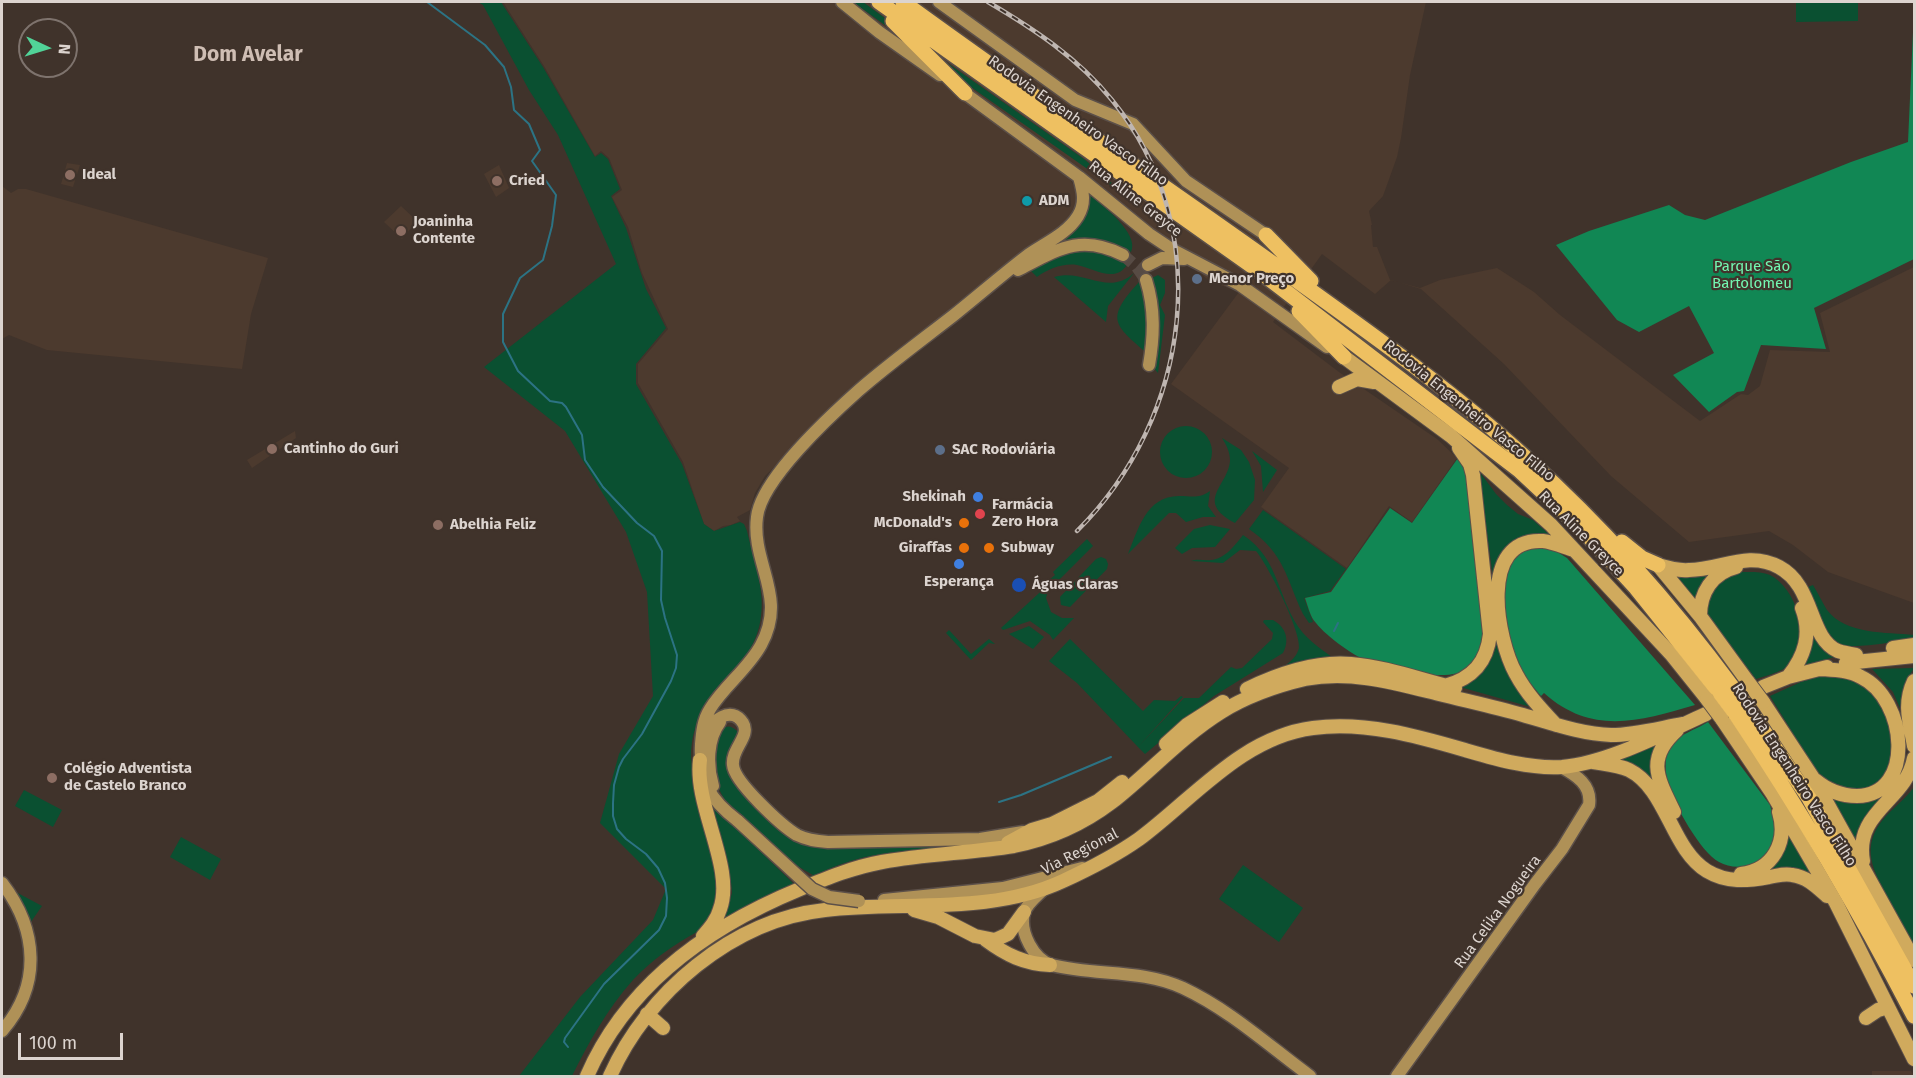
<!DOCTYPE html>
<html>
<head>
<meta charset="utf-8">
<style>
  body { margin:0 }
  #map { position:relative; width:1916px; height:1078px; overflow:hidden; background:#40332b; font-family:"Fira Sans",sans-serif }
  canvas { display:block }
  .frame { position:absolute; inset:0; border:3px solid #dcd4cf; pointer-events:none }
  .north { position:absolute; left:18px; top:18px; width:60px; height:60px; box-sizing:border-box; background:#40332b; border:2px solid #7e736d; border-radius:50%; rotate:94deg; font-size:16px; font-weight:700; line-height:24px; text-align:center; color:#dcd4cf }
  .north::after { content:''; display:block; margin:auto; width:21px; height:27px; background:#51d398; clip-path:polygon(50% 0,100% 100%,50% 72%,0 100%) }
  .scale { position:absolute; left:18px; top:1033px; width:105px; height:27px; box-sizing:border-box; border:3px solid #dcd4cf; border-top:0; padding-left:8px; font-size:18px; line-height:21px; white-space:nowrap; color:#dcd4cf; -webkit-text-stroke:4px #40332b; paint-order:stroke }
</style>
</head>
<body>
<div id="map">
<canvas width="1916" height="1078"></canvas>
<div class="frame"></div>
<div class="north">N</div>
<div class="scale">100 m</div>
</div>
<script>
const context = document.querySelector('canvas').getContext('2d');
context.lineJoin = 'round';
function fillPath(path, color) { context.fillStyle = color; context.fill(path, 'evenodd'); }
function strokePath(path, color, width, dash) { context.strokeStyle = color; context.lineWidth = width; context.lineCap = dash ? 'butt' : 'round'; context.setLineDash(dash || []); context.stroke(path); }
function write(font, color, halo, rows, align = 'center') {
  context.font = font + ' "Fira Sans",sans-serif'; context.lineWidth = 4.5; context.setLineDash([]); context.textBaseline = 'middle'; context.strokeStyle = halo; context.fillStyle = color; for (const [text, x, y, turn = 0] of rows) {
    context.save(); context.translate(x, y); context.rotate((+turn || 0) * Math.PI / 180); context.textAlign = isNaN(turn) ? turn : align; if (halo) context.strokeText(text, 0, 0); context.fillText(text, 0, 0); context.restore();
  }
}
fillPath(new Path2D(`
  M503 2H1426L1410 75 1401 138 1397 157 1383 196 1369 211 1372 225H1371L1373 247H1377L1390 280 1420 288 1440 280 1497 268 1534 292 1560 315 1700 421 1741 394 1748 395 1760 386 1770 350 1830 352 1820 313 1914 267V431L1913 458H1914V603L1828 572 1793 545 1769 531 1689 542 1611 476 1504 364 1421 289 1391 280 1375 294 1322 254 1273 322 1339 372 1437 439 1457 458 1412 522 1389 506 1347 568 1261 507 1289 468 1171 384 1239 292 1210 281 1069 178 1079 193 1077 205 1068 223 978 287 870 373 765 476 755 493 750 510 737 517 740 521 731 525 723 526 714 531 704 524 683 462 638 383V364L668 329 642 273 628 227 612 197 622 190 609 158 601 151 595 156 544 66Z
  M67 163 80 165 73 187 61 184Z
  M499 165 509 188 496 197 484 174Z
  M2 186 11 193 18 189H26L268 258 251 314 242 369 47 350 9 335 2 339Z
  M401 206 417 221 402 239 384 222Z
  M295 431 296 438 252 468 247 460Z
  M1872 1071H1911L1914 1076H1872Z`), '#4c3a2e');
fillPath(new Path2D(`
  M478 2H501L543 67 595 157 601 153 608 159 620 189 611 196 626 228 646 289 666 328 636 364V384L682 464 704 524 714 531 740 522 744 524 747 531C753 558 765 589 761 616 755 670 701 689 692 742 688 765 697 787 702 809 707 836 714 863 718 890L716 908 705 927 725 917 732 893 731 882 710 803 794 884 813 875C791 863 777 851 758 833 748 824 736 815 728 804 713 785 709 756 719 734 724 725 730 724 737 731 738 743 726 751 727 766 728 782 769 824 783 834 793 840 802 844 813 846L965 845C932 849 898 850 865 857 831 865 800 882 768 897 721 919 669 941 633 980 607 1009 589 1042 572 1076H519L580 997 653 920 666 889 600 823 619 754 653 696 647 592 626 532 565 431 484 367 616 264 558 135 529 90 483 5Z
  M853 2H863L919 43 1084 159 1133 201 951 73Z
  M1796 2H1858V21L1796 22Z
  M1088 194C1102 204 1140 234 1131 252 1125 249 1125 251 1119 248 1089 235 1072 237 1044 252Z
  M1085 248 1128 263C1116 285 1094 268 1077 265 1063 263 1048 269 1037 277L1028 268 1062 253Z
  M1134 273 1108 306 1106 322 1054 277C1085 268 1107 297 1134 273Z
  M1158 275 1165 280V293L1160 305 1165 315 1158 373 1152 366 1148 280Z
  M1140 281 1148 293V354C1113 324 1105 319 1140 281Z
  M1160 452a26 26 0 1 1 52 0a26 26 0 1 1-52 0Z
  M1222 438 1241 450 1249 462 1255 480 1254 500 1235 523C1194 501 1228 486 1230 461 1230 452 1227 446 1222 438Z
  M1252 451 1277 470 1263 492 1261 466Z
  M1479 471 1496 494 1507 505 1518 514 1533 520 1552 537 1493 578Z
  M1210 491 1208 506 1216 517H1203L1186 522 1176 513H1169L1128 554C1138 530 1146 496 1179 496 1192 496 1199 499 1210 491Z
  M1263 510 1346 569 1330 591 1304 598 1313 622 1309 623 1303 614C1286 578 1285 554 1249 529Z
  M1210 525 1230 529 1215 547 1192 548 1182 554 1175 548 1194 529Z
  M1243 535C1281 560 1277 601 1303 633 1311 642 1322 650 1332 657L1305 660 1285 666C1291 661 1297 656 1299 648 1301 631 1268 565 1256 551L1240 550 1223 563 1191 561C1198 558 1204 561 1211 560 1225 559 1235 545 1243 535Z
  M1087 539 1093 546 1048 591 1046 598 1051 612 1062 618H1074L1053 640 1050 635 1030 621 1003 630 1001 628 1050 583 1048 581 1055 575 1053 572Z
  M1101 557 1106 559 1108 564 1107 569 1070 607 1061 605 1060 597 1096 559Z
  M1711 571 1696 606 1674 574Z
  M1738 572C1748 572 1761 571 1770 575 1796 588 1811 637 1794 661 1786 671 1768 675 1756 679L1708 616C1705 591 1717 581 1738 572Z
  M1813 585C1818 593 1822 602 1827 610 1846 635 1886 632 1914 635V639C1899 641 1850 650 1840 644 1822 634 1815 604 1808 587Z
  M1264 620H1273C1286 627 1290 640 1283 653L1214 696 1145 754 1138 747 1184 698H1199L1231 667 1236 669 1242 668 1272 639 1273 633 1263 622Z
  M1810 625 1842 655 1800 666Z
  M1029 626 1044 637 1033 649 1009 634Z
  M949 630 971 654 989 639 995 644 989 643 971 660 946 633Z
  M1070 639 1143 711 1154 700 1175 701 1181 696 1183 697 1138 747 1077 683 1049 661Z
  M1498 639 1538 709 1460 687C1484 675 1492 664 1498 639Z
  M1914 668 1905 683 1900 708 1893 692 1872 669Z
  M1821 676 1851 679 1871 688 1894 724 1893 769 1869 788H1847L1820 777 1770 696 1801 682Z
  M1665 738 1657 784 1613 759Z
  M1914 787V946C1907 932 1900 918 1892 905 1879 880 1861 856 1877 828 1887 811 1904 802 1914 787Z
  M24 790 62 810 53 827 15 806Z
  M1891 790C1871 807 1856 821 1857 849L1828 795C1856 805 1866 804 1891 790Z
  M1789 835 1813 877 1758 873 1783 853Z
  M181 837 221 859 210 880 170 857Z
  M1243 865 1303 908 1279 942 1219 899Z
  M14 891 42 906 28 926Z`), '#0a5031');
fillPath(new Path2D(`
  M1914 10V259L1814 308 1826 349 1761 345 1744 391 1737 392 1709 412 1673 375 1714 353 1689 306 1639 332 1617 320 1556 245 1589 231 1669 205 1685 215 1705 220 1851 162 1908 142Z
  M1458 458 1468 477 1481 610C1483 629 1485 652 1470 667 1452 684 1394 670 1372 663 1355 657 1327 637 1316 623 1310 617 1308 606 1305 598L1331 592 1390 508 1412 523Z
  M1534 547 1551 548 1567 558 1695 705C1640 721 1592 736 1544 693L1541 696C1531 684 1521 672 1514 658 1506 640 1498 581 1508 565 1514 554 1524 551 1534 547Z
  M1708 722 1770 805C1773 817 1777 828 1775 841 1770 864 1738 873 1719 862 1701 853 1673 803 1668 783 1665 772 1664 757 1670 747 1677 735 1697 729 1708 722Z`), '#118754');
strokePath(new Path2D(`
  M427 2 485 45 504 67 511 87 514 110 529 124 540 150 532 161 556 195 552 226 543 260 520 278 503 314V342L518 371 550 401 562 403 566 407 582 435 585 460 603 487 637 523 654 536 662 551 661 600 665 618 677 655 676 668 671 681 642 734 623 759 619 767 614 785 613 803V816L617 829 626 839 646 854 658 868 665 883 667 898 666 916 659 930 604 984 565 1038 564 1042 568 1047
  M1334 631 1338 623
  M999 802 1021 795 1111 757`), '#2c7384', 2);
strokePath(new Path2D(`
  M1123 255 1137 267 1146 280`), '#574b44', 12, [12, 6]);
const secondary = new Path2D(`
  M842 2 879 32 940 75
  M939 2 1075 100 1133 124 1186 181 1266 235
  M959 89 1079 177 1149 234 1173 250 1240 285 1327 347
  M1148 265 1162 258 1184 259
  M1018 270C1057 250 1080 233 1123 255
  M1146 280C1155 309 1154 336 1149 365
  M704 735C711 722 731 704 743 723 751 736 731 749 733 765 734 782 782 826 797 835 807 840 817 841 828 842L980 839 1023 832
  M713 786C707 766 707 739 720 722
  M738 821C709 799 699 781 701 744 702 732 703 720 710 709 724 686 748 669 761 645 788 596 751 564 757 517 761 480 830 416 858 391 889 364 922 340 954 315 979 295 1003 274 1028 255 1045 243 1067 234 1078 216 1086 203 1083 191 1079 177
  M2 883C38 930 42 985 2 1031
  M1044 889C1037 896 1027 903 1024 913 1019 932 1034 960 1052 965 1095 976 1142 969 1183 988 1230 1010 1269 1046 1310 1076
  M884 900 1003 888 1082 868
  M1397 1076 1535 884 1562 849 1589 805C1592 785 1576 775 1561 767`);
const primary = new Path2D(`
  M1344 357 1451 436 1551 525 1671 654 1707 699
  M1339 387 1357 379 1374 382
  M1658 565C1668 568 1678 571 1689 570 1720 570 1748 550 1779 567 1815 586 1808 638 1838 651 1844 653 1850 654 1856 655
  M1658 565 1700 616 1748 682
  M1700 616C1700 593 1712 573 1736 567
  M1893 648 1914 645
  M1846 663 1914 656
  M1788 677C1805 656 1812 634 1802 608
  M1914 681C1903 704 1910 723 1914 746
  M1445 686C1473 678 1487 662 1490 634L1473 475 1470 464 1459 448
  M1763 687 1788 677 1827 667
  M1247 689C1278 674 1317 661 1351 664 1387 667 1421 680 1455 688
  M1763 702 1813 778 1914 960
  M1722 719 1772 793 1836 903 1914 1059
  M1556 725C1541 709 1526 693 1516 674 1497 640 1477 537 1543 541 1553 542 1564 547 1574 550
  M1166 744 1187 725 1223 702
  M700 760C694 806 735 868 720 909 717 920 710 928 703 936
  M1593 762C1605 764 1619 765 1629 770 1667 789 1671 849 1707 871 1727 883 1747 881 1769 877 1777 876 1784 873 1792 875 1807 877 1816 886 1827 896
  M1815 780C1827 790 1842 796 1857 796 1916 795 1907 699 1861 677 1849 670 1834 670 1820 669
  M1674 812C1658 779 1645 759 1677 730
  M1008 843 1032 830 1052 824 1098 801 1122 782
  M1863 861C1854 811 1906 801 1914 758
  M1741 874C1773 870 1788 842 1779 812
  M914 910 938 917 975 936 995 940 1008 934 1024 912
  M986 940C1006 955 1025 964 1050 965
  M647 1014 663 1028
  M1866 1018 1878 1010 1888 1007
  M587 1076C627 984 710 926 800 889 827 878 854 867 882 862 926 854 970 853 1014 846 1049 839 1083 824 1112 802 1149 773 1181 737 1221 712 1247 696 1275 686 1305 679 1351 670 1395 683 1439 694 1467 701 1495 707 1523 715 1551 723 1581 734 1611 735 1635 735 1660 728 1683 724
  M610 1076C647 993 732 920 825 910 903 901 990 915 1063 881 1089 869 1115 856 1139 839 1193 799 1242 737 1313 728 1364 721 1417 736 1465 750 1496 759 1529 769 1562 767 1608 763 1664 733 1706 714`);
const highway = new Path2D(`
  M879 2 1263 274 1519 470 1580 527 1636 588 1720 693
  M903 2C1030 95 1161 183 1289 275 1370 333 1452 391 1526 458 1603 527 1671 604 1733 688
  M893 21 965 93
  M1266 235 1311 281
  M1299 311 1344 357
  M1622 542 1642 558 1658 565
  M1748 708 1809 798 1914 986
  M1735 713C1801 811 1860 912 1914 1016`);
strokePath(secondary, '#5c5049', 15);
strokePath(primary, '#5c5049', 16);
strokePath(highway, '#5c5049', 18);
strokePath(secondary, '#af9157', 12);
strokePath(primary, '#d0aa5d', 14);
strokePath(highway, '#eec061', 15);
const rail = new Path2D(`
  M988 2C1034 29 1078 58 1112 100 1217 229 1191 418 1077 531`);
strokePath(rail, '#bfb6b1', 4.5);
strokePath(rail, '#40332b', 2, [7]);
const secondaryBridge = new Path2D(`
  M738 821 812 889 829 897 859 901`);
const primaryBridge = new Path2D(`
  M1748 682 1763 702
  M1707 699 1722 719`);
const highwayBridge = new Path2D(`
  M1733 688 1748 708
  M1720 693 1735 713`);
strokePath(secondaryBridge, '#5c5049', 15, []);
strokePath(primaryBridge, '#5c5049', 16, []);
strokePath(highwayBridge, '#5c5049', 18, []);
strokePath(secondaryBridge, '#af9157', 12);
strokePath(primaryBridge, '#d0aa5d', 14);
strokePath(highwayBridge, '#eec061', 15);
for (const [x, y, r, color] of [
  [70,175,6,"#8d6e63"],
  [497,181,6,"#8d6e63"],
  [1027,201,6,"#0f9aa8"],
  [401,231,6,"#8d6e63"],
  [1197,279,6,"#5c6f8a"],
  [272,449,6,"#8d6e63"],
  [940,450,6,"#5c6f8a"],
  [978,497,6,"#3f7fe0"],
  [980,514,6,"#e0444e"],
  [964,523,6,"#e8710a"],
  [438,525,6,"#8d6e63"],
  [964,548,6,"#e8710a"],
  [989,548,6,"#e8710a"],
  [959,564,6,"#3f7fe0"],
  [1019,585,8,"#1a4fb4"],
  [52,778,6,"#8d6e63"]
]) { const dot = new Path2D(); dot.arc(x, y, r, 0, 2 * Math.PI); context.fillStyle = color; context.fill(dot); strokePath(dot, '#40332b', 2); }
write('15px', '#dcd4cf', '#40332b', [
  ["Rodovia Engenheiro Vasco Filho",1078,121,35],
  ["Rua Aline Greyce",1135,199,38],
  ["Rodovia Engenheiro Vasco Filho",1469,411,39],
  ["Rua Aline Greyce",1581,534,45],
  ["Rodovia Engenheiro Vasco Filho",1794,775,57],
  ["Via Regional",1080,852,-27],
  ["Rua Celika Nogueira",1498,912,-54]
]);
write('bold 15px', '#dcd4cf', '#40332b', [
  ["Ideal",82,175],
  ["Cried",509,181],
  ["ADM",1039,201],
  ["Joaninha",413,222],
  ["Contente",413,239],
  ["Menor Preço",1209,279],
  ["Cantinho do Guri",284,449],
  ["SAC Rodoviária",952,450],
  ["Shekinah",966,497,"right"],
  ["Farmácia",992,505],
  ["Zero Hora",992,522],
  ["McDonald's",952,523,"right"],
  ["Abelhia Feliz",450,525],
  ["Giraffas",952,548,"right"],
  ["Subway",1001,548],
  ["Esperança",959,582,"center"],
  ["Águas Claras",1032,585],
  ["Colégio Adventista",64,769],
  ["de Castelo Branco",64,786]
], 'left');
write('15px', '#73f8b2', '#40332b', [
  ["Parque São",1752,267],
  ["Bartolomeu",1752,284]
]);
write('bold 21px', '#cfbeb4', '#40332b', [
  ["Dom Avelar",248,55]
]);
</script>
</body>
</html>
